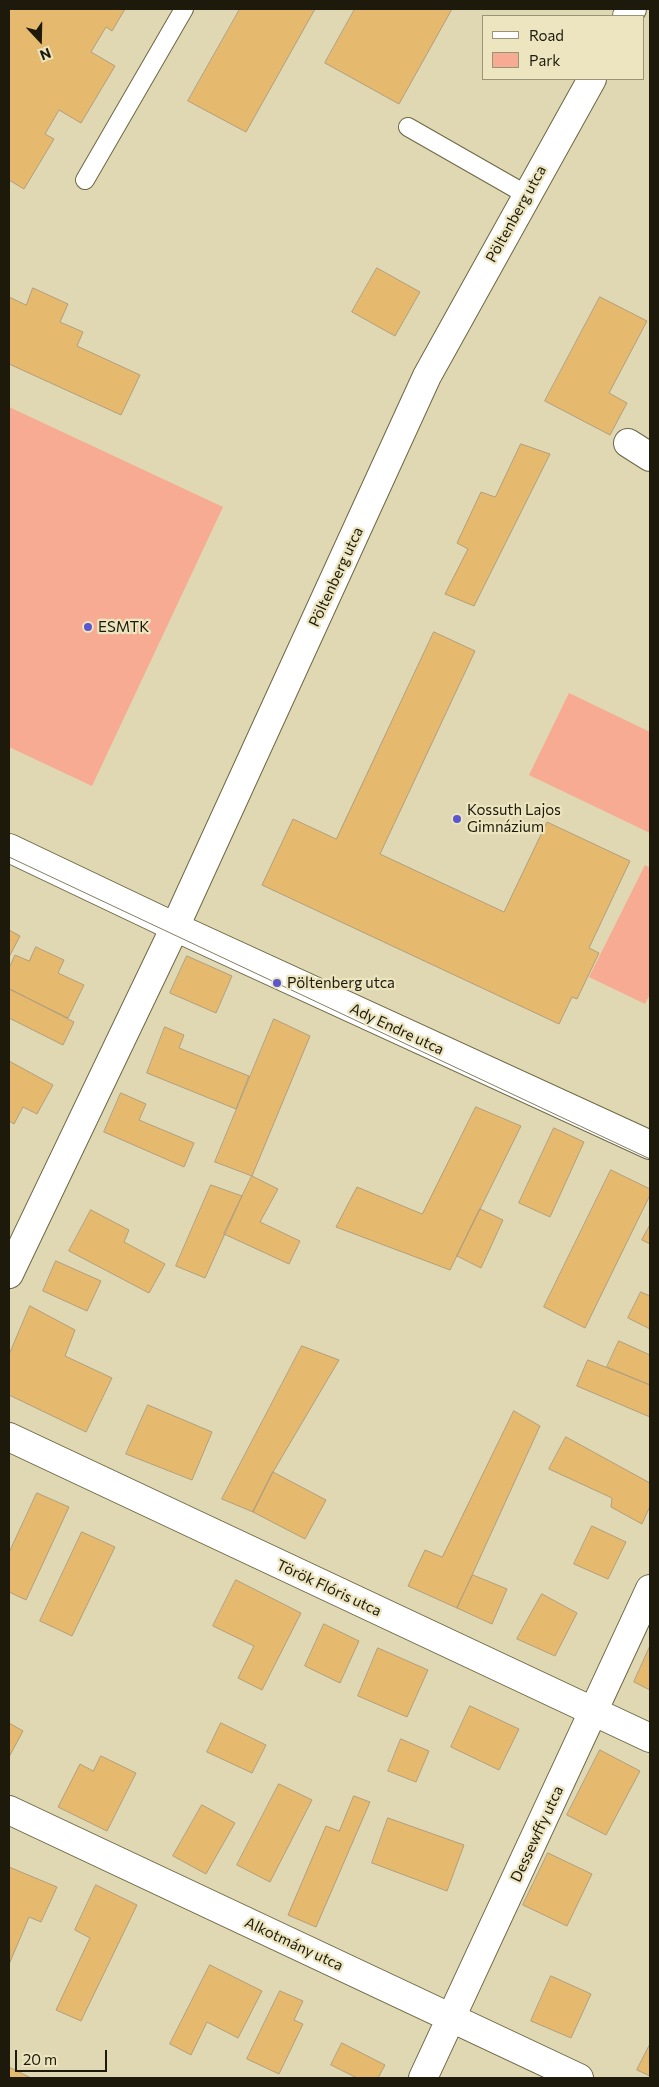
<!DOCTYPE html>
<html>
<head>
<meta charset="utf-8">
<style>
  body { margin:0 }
  #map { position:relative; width:659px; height:2087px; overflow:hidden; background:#dfd8b2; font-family:Commissioner,sans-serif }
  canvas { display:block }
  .frame { position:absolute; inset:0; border:10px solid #1d1a0c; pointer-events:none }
  .legend { position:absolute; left:482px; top:15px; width:162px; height:65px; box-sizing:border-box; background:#ece5bf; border:1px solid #999477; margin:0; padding:6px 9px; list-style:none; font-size:15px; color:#1d1a0c }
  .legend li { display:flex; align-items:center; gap:10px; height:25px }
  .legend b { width:25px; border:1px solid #999477 }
  .north { position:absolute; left:15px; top:15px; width:50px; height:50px; -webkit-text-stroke:4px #ece5bf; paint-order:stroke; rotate:159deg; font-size:14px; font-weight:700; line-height:20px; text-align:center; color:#1d1a0c }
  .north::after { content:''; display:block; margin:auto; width:18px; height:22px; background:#1d1a0c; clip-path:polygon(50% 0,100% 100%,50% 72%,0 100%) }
  .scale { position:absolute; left:15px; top:2050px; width:92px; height:22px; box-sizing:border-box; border:2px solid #1d1a0c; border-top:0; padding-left:6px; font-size:15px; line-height:18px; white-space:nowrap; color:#1d1a0c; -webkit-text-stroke:4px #ece5bf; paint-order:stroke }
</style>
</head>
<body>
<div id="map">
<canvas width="659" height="2087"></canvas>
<div class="frame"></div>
<ul class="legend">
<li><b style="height:6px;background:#fff"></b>Road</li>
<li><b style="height:14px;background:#f6ab92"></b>Park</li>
</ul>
<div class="north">N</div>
<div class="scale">20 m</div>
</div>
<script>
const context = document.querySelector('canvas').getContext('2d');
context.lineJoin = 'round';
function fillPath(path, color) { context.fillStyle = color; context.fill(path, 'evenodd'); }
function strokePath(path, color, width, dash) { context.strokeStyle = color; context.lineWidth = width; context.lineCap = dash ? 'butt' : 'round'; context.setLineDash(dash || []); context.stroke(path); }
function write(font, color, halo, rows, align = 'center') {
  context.font = font + ' Commissioner,sans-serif'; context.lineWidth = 4.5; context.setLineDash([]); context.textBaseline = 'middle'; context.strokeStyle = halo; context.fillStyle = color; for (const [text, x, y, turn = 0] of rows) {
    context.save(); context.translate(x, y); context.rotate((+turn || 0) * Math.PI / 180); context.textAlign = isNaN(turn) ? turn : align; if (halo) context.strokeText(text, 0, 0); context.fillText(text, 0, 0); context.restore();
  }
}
fillPath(new Path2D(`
  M9 407 223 507 92 786 9 747Z
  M569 693 650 732V833L529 775Z
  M645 865 650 868V994L645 1004 589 977Z`), '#f6ab92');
const building = new Path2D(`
  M9 9H125L112 31 106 27 91 52 115 66 81 123 59 110 45 134 54 139 24 189 9 180Z
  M240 9H315L246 132 188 101Z
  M355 9H452L399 104 325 63Z
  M377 268 420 292 395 336 352 312Z
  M33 288 68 304 60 322 83 332 77 346 140 375 121 415 9 364V297L26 305Z
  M600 297 647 321 609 393 627 403 610 435 545 401Z
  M521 444 550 454 474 606 445 594 468 549 457 543 481 492 495 497Z
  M434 632 475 651 380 854 504 912 547 822 630 861 589 948 599 953 577 999 572 997 559 1024 262 885 293 819 336 839Z
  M9 930 20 936 9 957Z
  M36 947 64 960 58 973 84 985 68 1018 9 989V968L15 955 29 961Z
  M187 956 232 976 216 1013 170 993Z
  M10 989 74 1022 63 1045 9 1018Z
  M274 1019 310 1036 252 1176 215 1162Z
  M165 1027 184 1035 179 1048 249 1076 236 1109 147 1073Z
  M9 1061 53 1085 37 1114 23 1107 14 1124 9 1121Z
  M121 1093 146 1104 139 1120 194 1143 184 1167 104 1132Z
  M476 1107 521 1126 450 1270 336 1227 357 1187 422 1214Z
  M554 1128 584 1142 550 1217 519 1203Z
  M611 1170 650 1189V1195L585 1328 544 1307Z
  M252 1176 278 1189 260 1222 300 1241 289 1264 224 1234Z
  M211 1185 242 1196 205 1278 176 1266Z
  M480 1209 503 1220 481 1268 457 1256Z
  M91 1210 129 1230 124 1242 165 1264 149 1293 69 1251Z
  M650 1225V1244L642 1240Z
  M56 1261 101 1281 87 1311 43 1291Z
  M641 1292 650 1296V1329L628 1318Z
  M30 1306 75 1330 65 1356 112 1378 86 1432 9 1395V1355Z
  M619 1341 650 1355V1385L607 1367Z
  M302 1346 339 1360 273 1472 253 1512 222 1499Z
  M588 1360 650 1385V1417L577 1386Z
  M148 1405 212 1432 192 1480 126 1454Z
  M514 1411 540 1426 457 1608 408 1586 425 1550 442 1557Z
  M566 1437 650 1483V1506L642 1524 611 1507 612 1498 549 1469Z
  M273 1472 326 1500 305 1539 253 1512Z
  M37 1493 69 1507 26 1600 9 1592V1553Z
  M592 1526 626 1542 608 1579 574 1564Z
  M82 1532 115 1547 72 1636 40 1621Z
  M473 1575 507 1589 492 1624 457 1608Z
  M236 1580 301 1613 262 1690 238 1678 254 1646 213 1626Z
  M542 1594 577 1613 555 1656 517 1639Z
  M324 1624 359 1641 340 1683 305 1666Z
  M650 1646V1690L634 1682Z
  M378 1648 428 1670 407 1717 358 1696Z
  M470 1706 519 1729 499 1770 451 1747Z
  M9 1723 23 1731 9 1757Z
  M221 1723 266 1745 252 1773 207 1752Z
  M401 1739 429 1751 416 1782 388 1771Z
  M600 1750 640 1771 606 1835 567 1815Z
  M101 1756 136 1773 107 1831 58 1807 80 1764 93 1771Z
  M279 1784 312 1800 270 1882 237 1865Z
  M354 1796 370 1802 316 1927 288 1915 326 1826 339 1831Z
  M202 1805 235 1823 206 1874 173 1856Z
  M388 1818 464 1845 447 1891 372 1863Z
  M548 1853 592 1874 567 1926 523 1905Z
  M9 1867 57 1887 41 1922 29 1917 10 1962Z
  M96 1885 137 1905 81 2021 56 2010 90 1938 75 1930Z
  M210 1965 262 1991 238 2038 207 2022 191 2055 170 2044Z
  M551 1976 591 1994 571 2038 531 2021Z
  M280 1991 303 2001 294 2020 303 2024 279 2074 247 2059Z
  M342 2043 385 2065 378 2078H357L331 2065Z
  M650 2044V2076L637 2070Z
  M9 2067 31 2078H9Z`);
fillPath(building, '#e5b96e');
strokePath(building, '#b29e7d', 1);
const lane = new Path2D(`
  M408 127 527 195
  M85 180 184 9`);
const street = new Path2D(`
  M627 16 632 9
  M628 443 650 457
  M9 848 175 927 650 1145
  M9 1274 175 927 427 376 592 79
  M9 1437 650 1738
  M9 1810 579 2078
  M423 2078 650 1589`);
strokePath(lane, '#6d6745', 20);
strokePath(street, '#6d6745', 30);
strokePath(lane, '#fff', 18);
strokePath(street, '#fff', 28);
strokePath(new Path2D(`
  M9 857 650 1159`), '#837e63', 1);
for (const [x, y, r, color] of [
  [88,627,5,"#5a57cf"],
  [457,819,5,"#5a57cf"],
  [277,983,5,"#5a57cf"]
]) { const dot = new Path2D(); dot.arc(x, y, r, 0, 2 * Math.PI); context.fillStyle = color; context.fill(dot); strokePath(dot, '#ece5bf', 2); }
write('15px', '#1d1a0c', '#ece5bf', [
  ["Pöltenberg utca",516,214,-61],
  ["Pöltenberg utca",336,577,-65],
  ["Ady Endre utca",397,1029,25],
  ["Török Flóris utca",329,1588,25],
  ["Dessewffy utca",537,1834,-65],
  ["Alkotmány utca",294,1944,25]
]);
write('15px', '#1d1a0c', '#ece5bf', [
  ["ESMTK",98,627],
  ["Kossuth Lajos",467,810],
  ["Gimnázium",467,827],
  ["Pöltenberg utca",287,983]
], 'left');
</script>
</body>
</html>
